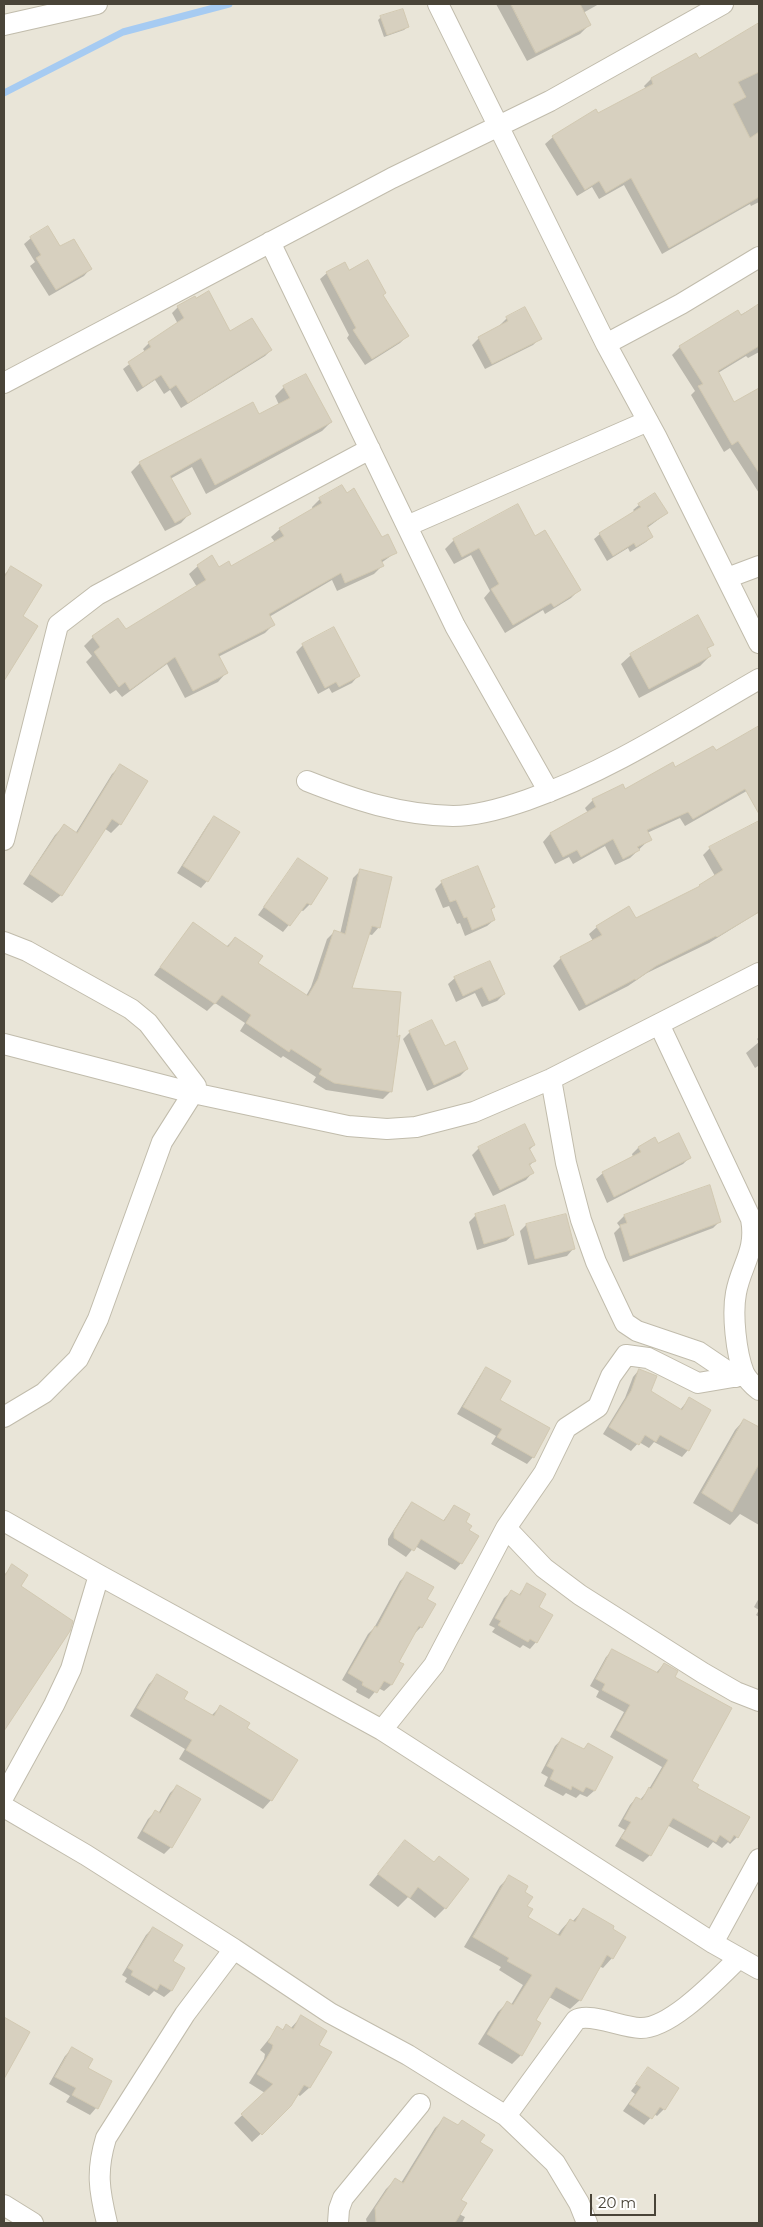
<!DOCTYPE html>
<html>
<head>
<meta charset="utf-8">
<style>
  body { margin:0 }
  #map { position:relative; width:763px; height:2227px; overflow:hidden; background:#f5f3ea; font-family:Montserrat,sans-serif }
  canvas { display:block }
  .frame { position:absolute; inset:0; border:5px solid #494438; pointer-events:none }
  .scale { position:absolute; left:590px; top:2194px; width:66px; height:22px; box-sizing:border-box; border:2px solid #494438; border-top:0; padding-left:6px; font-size:15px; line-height:18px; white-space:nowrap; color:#494438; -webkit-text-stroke:4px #fff; paint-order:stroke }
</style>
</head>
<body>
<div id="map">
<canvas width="763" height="2227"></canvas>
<div class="frame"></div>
<div class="scale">20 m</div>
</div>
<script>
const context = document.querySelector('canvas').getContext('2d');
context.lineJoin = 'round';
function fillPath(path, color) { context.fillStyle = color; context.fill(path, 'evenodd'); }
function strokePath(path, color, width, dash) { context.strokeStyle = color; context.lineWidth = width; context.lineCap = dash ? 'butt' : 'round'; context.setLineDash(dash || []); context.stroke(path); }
fillPath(new Path2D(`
  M4 4H759V2223H4Z`), '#e9e5d8');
fillPath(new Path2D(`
  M496 4H599L583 13 589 25 580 34 527 61Z
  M381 17 407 27 404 30 384 37 378 20Z
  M759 24V202L751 206 750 204 662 254 624 185 599 199 592 187 577 196 545 144 553 137 595 111 598 115 646 89 644 86 651 79 696 55 699 59Z
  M31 238 60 248 90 269 84 276 49 296 30 266 35 262 24 244Z
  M349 271 382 295 407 336 400 343 365 365 347 338 349 335 320 279 327 273Z
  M196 300 230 333 271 350 265 356 181 408 170 390 164 394 155 380 137 392 123 369 145 352 143 349 149 343 178 324 172 313 178 307Z
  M759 305V352L748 358 746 356 718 373 734 404 759 389V493L730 448 724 452 691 395 695 391 672 355 680 347Z
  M507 318 540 338 533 345 485 369 472 345 479 338 501 327 500 325Z
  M284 387 331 422 322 431 206 494 192 467 170 479 190 513 181 523 165 531 131 472 140 463 259 416 279 405 275 396Z
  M320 499 381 539 395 553 381 563 382 566 374 574 337 591 332 580 269 617 273 625 265 633 218 657 226 673 218 682 185 698 167 664 122 697 116 690 110 694 86 662 92 656 84 646 93 637 118 619 126 631 197 587 189 574 198 566 219 569 231 568 275 542 271 537 280 529 313 510 312 507Z
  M639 505 667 513 647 528 652 536 646 542 630 552 628 548 607 561 594 539 600 534 635 512 633 510Z
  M518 506 535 538 579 590 571 598 545 614 543 610 505 633 484 598 490 591 471 555 454 564 445 549 454 540Z
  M11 568 21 617 10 668 4 675V575Z
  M697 617 712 645 706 650 710 656 700 666 639 698 621 664 631 655Z
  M303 645 358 676 352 683 332 693 329 688 318 694 296 652Z
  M759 728V784L685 826 680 818 647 833 650 839 630 858 615 865 605 846 573 864 569 857 555 864 543 842 550 834 588 813 585 808 593 800 625 790 715 751Z
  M121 766 120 824 111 833 104 828 61 895 52 903 23 884 55 835 64 826 75 834 112 774Z
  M215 818 207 881 201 888 177 873 208 824Z
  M759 823V912L709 943 647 973 628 986 579 1011 553 966 561 958 593 941 589 934 597 927 636 920 696 890 715 876 703 855 710 848Z
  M298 860 310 904 303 911 301 910 283 932 258 915Z
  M477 867 494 907 490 911 494 920 487 926 465 936 460 923 457 924 449 906 443 908 435 889 441 883Z
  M360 871 379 927 372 935 368 934 350 989 391 1091 383 1099 326 1090 313 1082 316 1077 283 1056 281 1058 240 1031 245 1023 215 1003 207 1011 154 975 193 924 226 947 235 938 257 963 306 996 311 987 327 939 334 932 340 934 353 878Z
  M455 978 504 994 497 1001 482 1007 475 993 456 1002 448 984Z
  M410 1032 444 1048 467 1069 460 1076 427 1091 403 1039Z
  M759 1037V1067L758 1066 755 1068 746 1053 759 1042 757 1039Z
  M534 1145 529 1150 534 1161 529 1166 532 1173 526 1180 493 1196 472 1155 479 1148Z
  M658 1145 690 1157 683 1164 607 1203 596 1179 603 1173 633 1157 632 1154 638 1148Z
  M709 1187 720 1221 713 1228 623 1262 614 1233 620 1227 617 1223 624 1216Z
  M476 1215 513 1235 506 1241 477 1250 469 1222Z
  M526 1225 573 1249 567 1256 528 1265 520 1231Z
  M486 1369 498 1401 533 1457 527 1464 491 1444 496 1436 457 1414 480 1376Z
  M639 1370 649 1392 680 1410 689 1399 688 1450 682 1457 654 1442 649 1448 639 1442 631 1451 603 1434 625 1398 633 1377Z
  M744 1420 759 1428V1525L740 1514 730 1525 693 1503 735 1430Z
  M412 1503 443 1521 454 1506 464 1522 468 1531 461 1563 455 1570 415 1546 406 1557 388 1545V1539L406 1510Z
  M13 1566 19 1586 69 1630 4 1728V1671L10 1662 4 1657V1575Z
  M407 1574 426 1600 421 1627 414 1634 397 1662 402 1665 391 1685 384 1691 378 1688 369 1699 356 1692 357 1689 342 1680 368 1634 374 1628 400 1581Z
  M527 1585 537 1608 536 1642 530 1649 523 1645 520 1648 492 1632 495 1628 489 1625 504 1598 511 1592 518 1596Z
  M759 1598V1617L756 1615 759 1610 754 1607Z
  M613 1650 656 1673 664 1664 673 1677 690 1781 737 1837 730 1844 728 1842 722 1848 713 1842 708 1848 667 1825 650 1855 643 1862 615 1846 625 1830 618 1826 630 1805 636 1798 640 1800 649 1789 662 1767 610 1737 624 1712 596 1697 599 1691 590 1686 606 1657Z
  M158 1675 182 1700 212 1715 220 1707 245 1728 271 1800 263 1809 179 1759 185 1749 130 1716 149 1684Z
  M562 1739 583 1750 588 1745 611 1757 594 1791 587 1797 580 1794 576 1798 566 1793 563 1796 544 1786 548 1777 541 1773 555 1746Z
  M177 1786 171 1847 164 1854 137 1838 148 1819 155 1812 158 1814 170 1793Z
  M405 1841 433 1863 445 1908 435 1918 408 1897 398 1907 369 1885Z
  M509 1877 526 1907 527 1917 557 1936 561 1930 570 1920 572 1922 583 1910 612 1958 603 1968 599 1966 580 2000 570 2009 549 1997 535 2021 521 2055 512 2064 478 2044 498 2012 507 2003 511 2005 523 1985 499 1970 501 1967 464 1947 500 1886Z
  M153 1928 171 1962 184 1969 171 1991 164 1997 154 1991 149 1996 125 1982 127 1978 122 1975 146 1935Z
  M301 2017 317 2045 330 2053 309 2088 300 2096 297 2094 290 2106 252 2142 234 2123 265 2093 249 2083 264 2059 265 2054 260 2050 278 2028 282 2030 286 2026 290 2029Z
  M4 2019 28 2032 9 2068 4 2073Z
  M72 2049 86 2068 96 2108 90 2115 66 2102 70 2096 49 2084 65 2056Z
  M648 2069 664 2109 657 2116 654 2114 644 2125 623 2111 635 2094 631 2091Z
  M445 2118 479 2142 460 2200 459 2214 465 2217 462 2223H428L422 2219 420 2222 423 2223H367L366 2219 386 2189 395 2180 401 2183 435 2128Z`), '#0003');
strokePath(new Path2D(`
  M4 93 123 32 229 4`), '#a6cbf2', 7);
const building = new Path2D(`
  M511 4H580L591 25 536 53Z
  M403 9 409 27 387 35 380 16Z
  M759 23V72L738 82 746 97 733 104 750 138 759 132V197L669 248 631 178 606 193 599 181 585 190 552 136 596 109 598 113 653 84 651 78 696 53 699 58Z
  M48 226 60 246 74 239 92 269 56 290 36 258 41 255 30 237Z
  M368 260 386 293 383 295 409 336 372 359 353 330 356 328 326 272 345 262 349 270Z
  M209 291 230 331 252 318 272 350 188 403 176 385 170 389 161 375 143 387 128 362 151 347 148 342 184 318 177 306 195 296 196 298Z
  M759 304V346L718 371 734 402 759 388V473L738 441 732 445 698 386 703 384 679 346 738 310 741 315Z
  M525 307 542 339 492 364 478 337 508 321 506 317Z
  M306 374 332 422 215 485 201 458 170 476 191 514 175 523 139 462 253 402 259 414 290 398 283 386Z
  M342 485 347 493 354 488 382 537 388 534 397 553 381 560 384 566 345 583 341 573 269 614 275 625 218 654 228 673 193 691 175 657 130 690 125 682 119 687 94 652 100 647 92 636 118 618 126 629 206 580 197 565 212 555 219 567 229 561 231 566 284 536 279 528 322 503 319 498Z
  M655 493 668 513 647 526 653 537 636 547 634 543 613 556 599 533 641 507 638 504Z
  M518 504 535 536 545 530 581 590 554 607 551 603 513 625 491 589 499 584 479 548 462 557 453 539Z
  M11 566 42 585 23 616 38 626 4 681V578Z
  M698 615 714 645 707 648 711 656 649 689 630 654Z
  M334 627 360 676 339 687 336 682 325 688 302 644Z
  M759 726V814L745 789 693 819 688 812 647 830 652 840 637 847 640 850 623 859 613 839 581 857 577 850 563 857 550 833 596 807 592 799 623 784 625 789 673 762 675 767 713 746 716 750Z
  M120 764 148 781 121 825 112 819 62 896 30 874 64 824 77 833Z
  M214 816 240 832 208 882 183 866Z
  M759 821V912L717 937 716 936 656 966 636 980 635 979 586 1005 560 957 602 935 596 926 629 906 636 918 700 886 699 885 723 870 709 847Z
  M298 858 328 878 311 905 307 903 290 926 264 907Z
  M478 866 495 907 491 909 495 920 472 930 467 917 464 918 456 900 450 902 441 881Z
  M360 869 392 877 380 928 372 926 352 988 401 992 397 1037 400 1035 392 1092 334 1083 319 1074 322 1069 291 1049 289 1052 246 1023 251 1015 222 995 215 1004 160 967 193 922 228 947 235 937 263 956 258 963 308 996 318 979 334 930 345 934Z
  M490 961 505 994 489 1001 482 987 463 996 454 977Z
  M432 1020 445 1046 455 1041 468 1069 434 1085 409 1031Z
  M525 1124 535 1145 529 1148 536 1161 529 1164 534 1173 500 1190 478 1147Z
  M679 1133 691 1158 614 1197 602 1172 641 1152 638 1147 655 1137 658 1143Z
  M710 1185 721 1222 630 1256 620 1225 627 1223 624 1215Z
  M505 1205 514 1235 484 1244 475 1214Z
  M566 1214 575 1249 535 1259 526 1224Z
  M486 1367 511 1381 500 1400 550 1428 534 1458 497 1437 502 1429 463 1407Z
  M639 1369 657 1376 651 1391 682 1410 689 1397 711 1410 689 1451 660 1435 656 1442 645 1435 639 1445 609 1427 631 1391Z
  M744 1419 759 1427V1464L732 1512 702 1493Z
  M412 1502 444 1521 454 1505 470 1514 466 1522 472 1526 469 1530 479 1536 462 1564 421 1539 414 1551 394 1538V1531Z
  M12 1564 28 1575 21 1586 73 1621 70 1631 4 1731V1574L5 1575Z
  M407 1572 434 1587 427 1599 436 1604 422 1628 419 1626 399 1662 404 1664 392 1685 384 1681 377 1693 362 1685 363 1682 348 1673 375 1626 377 1627Z
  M527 1583 546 1594 539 1607 553 1615 537 1643 530 1639 528 1642 498 1625 501 1621 495 1618 511 1590 520 1595Z
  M612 1649 658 1673 664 1663 678 1671 675 1677 732 1708 692 1781 699 1785 697 1788 750 1817 738 1838 734 1835 730 1842 720 1835 716 1842 673 1818 651 1856 621 1838 631 1822 624 1819 636 1797 642 1800 649 1787 651 1789 668 1760 616 1730 630 1705 602 1690 605 1684 596 1679Z
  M157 1674 188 1692 184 1699 214 1716 220 1705 250 1723 247 1728 298 1760 272 1801 186 1750 192 1740 137 1708Z
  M562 1738 584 1749 588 1743 613 1757 595 1791 586 1787 583 1792 572 1786 571 1790 550 1779 554 1770 547 1766Z
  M177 1785 201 1799 172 1848 143 1831 155 1810 160 1813Z
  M405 1840 434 1862 439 1856 469 1879 446 1909 418 1887 410 1898 378 1874Z
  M509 1875 528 1886 525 1892 533 1897 527 1906 533 1909 528 1917 560 1936 570 1919 575 1922 583 1908 614 1926 613 1929 626 1937 613 1959 607 1955 581 2001 556 1987 536 2020 541 2023 522 2056 487 2034 507 2001 513 2005 532 1975 507 1961 509 1958 473 1937Z
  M153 1927 183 1945 173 1961 185 1968 172 1991 160 1984 157 1990 131 1975 133 1971 128 1968Z
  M301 2015 327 2031 319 2045 332 2052 310 2088 304 2085 291 2106 262 2135 241 2114 273 2084 257 2074 272 2049 273 2045 268 2042 277 2026 283 2030 286 2024 293 2029Z
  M4 2017 30 2032 4 2079Z
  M72 2047 93 2059 88 2068 112 2081 98 2109 72 2095 76 2088 55 2077Z
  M648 2067 679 2088 665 2110 660 2107 652 2119 629 2104 641 2087 636 2084Z
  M444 2117 458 2125 462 2120 485 2135 480 2142 493 2150 461 2200 467 2203 455 2223H376L375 2208 395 2178 403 2183Z`);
fillPath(building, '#d7d0bf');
strokePath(building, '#d2c9b2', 1);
const minor = new Path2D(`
  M438 4 606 344 656 436 759 643
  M4 25 97 4
  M270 242 455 626 549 792
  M606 344 681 304 759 257
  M4 383 392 178 550 101 723 4
  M407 526 648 421
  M727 578 759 566
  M307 781C355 800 400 815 453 816 478 816 504 808 527 800 610 771 684 722 759 679
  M4 840 58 625 97 595 370 449
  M4 942 27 951 131 1009 148 1023 196 1086
  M659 1024 751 1219C757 1251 741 1265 736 1293 732 1314 736 1353 744 1373 747 1379 754 1386 759 1390
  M4 1044 193 1093 348 1126 387 1129 416 1127 474 1112 551 1079 759 973
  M551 1079 566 1163 581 1220 596 1262 625 1323 637 1331 699 1352 736 1377
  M745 1375 698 1383 648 1358 626 1355 611 1376 598 1407 566 1428 544 1473 506 1528 544 1568 580 1595 703 1673 736 1692 759 1701
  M4 1417 44 1393 78 1359 98 1319 162 1142 193 1093
  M4 1521 99 1575 382 1730 713 1943 759 1969
  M382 1730 434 1665 506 1528
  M4 1796 54 1705 71 1669 99 1575
  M4 1807 86 1855 234 1949 330 2013 408 2055 506 2116 555 2163 579 2203 587 2223
  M713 1943 759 1859
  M506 2116 576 2020C589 2012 623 2028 640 2028 671 2029 718 1978 739 1958
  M4 2205 33 2223
  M107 2223C99 2190 96 2171 106 2138L185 2014 234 1949
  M338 2223 339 2209 343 2198 420 2104`);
strokePath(minor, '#c1bcac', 22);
strokePath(minor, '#fff', 20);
</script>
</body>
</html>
